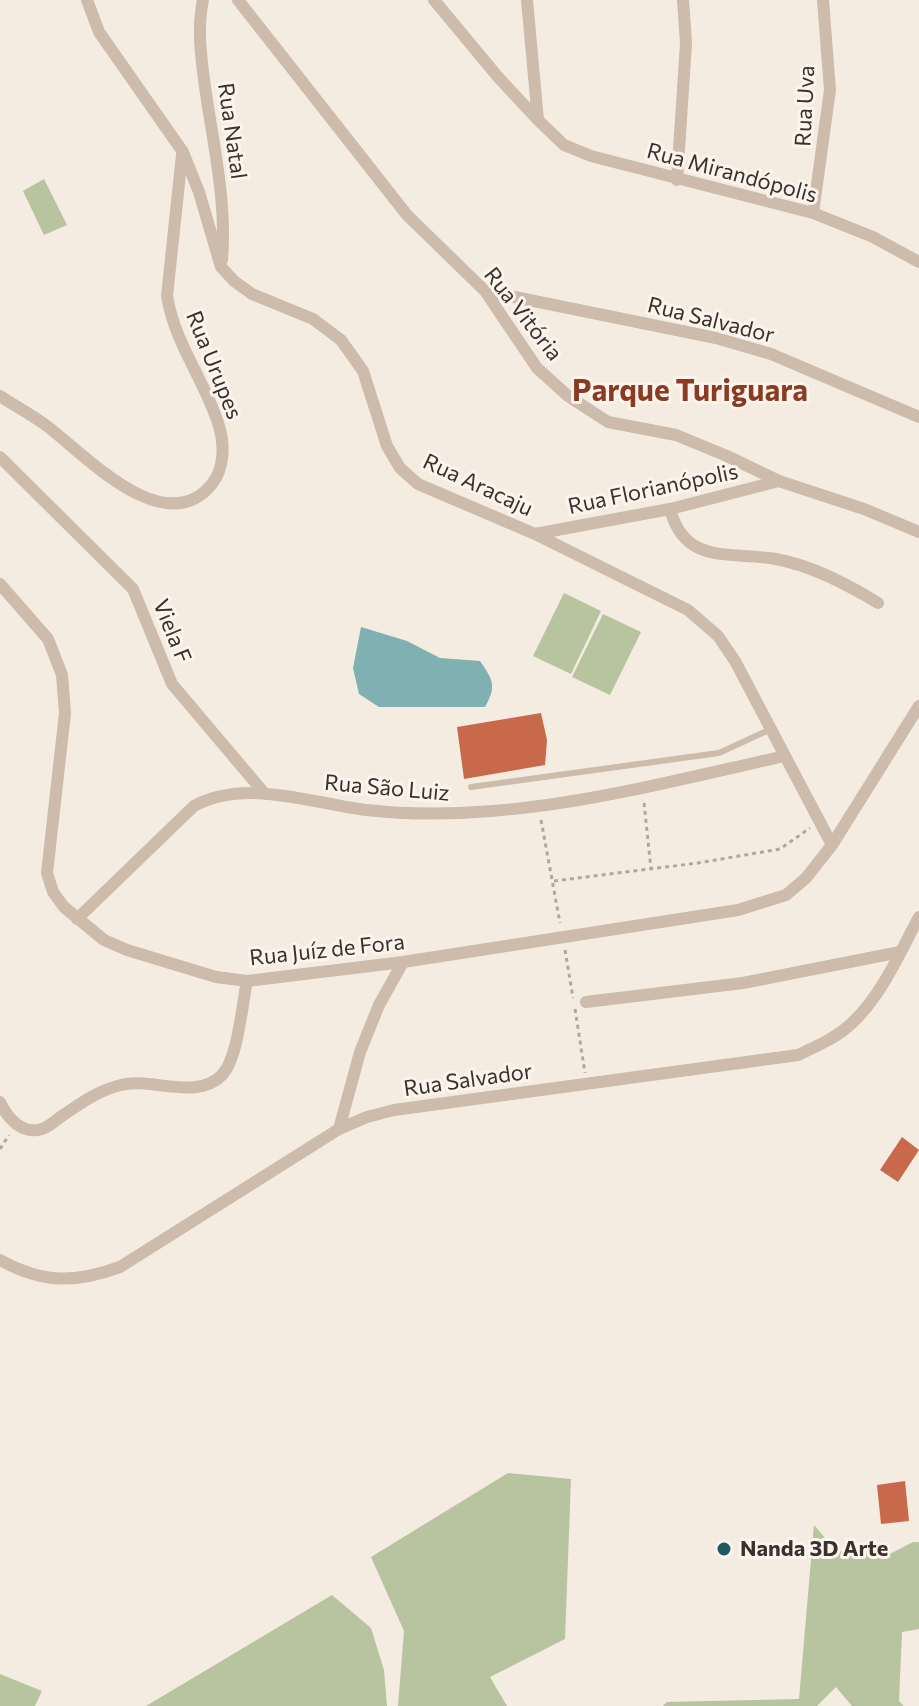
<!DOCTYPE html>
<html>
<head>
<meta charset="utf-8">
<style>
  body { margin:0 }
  canvas { display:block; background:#f4ebe1 }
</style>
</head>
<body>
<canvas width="919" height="1706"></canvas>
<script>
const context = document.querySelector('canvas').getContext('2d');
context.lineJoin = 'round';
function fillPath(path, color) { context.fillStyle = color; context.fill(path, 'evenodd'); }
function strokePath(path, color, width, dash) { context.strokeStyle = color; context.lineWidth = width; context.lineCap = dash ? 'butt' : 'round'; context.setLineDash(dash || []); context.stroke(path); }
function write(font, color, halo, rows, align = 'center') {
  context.font = font + ' Commissioner,sans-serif'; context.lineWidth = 6; context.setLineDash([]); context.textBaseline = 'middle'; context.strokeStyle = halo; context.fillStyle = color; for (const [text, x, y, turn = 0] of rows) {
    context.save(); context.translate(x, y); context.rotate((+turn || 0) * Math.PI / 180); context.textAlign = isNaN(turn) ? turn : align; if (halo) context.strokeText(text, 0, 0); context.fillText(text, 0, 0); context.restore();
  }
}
fillPath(new Path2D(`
  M44 179 67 225 44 235 23 191Z
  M564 593 601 611 571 674 533 656Z
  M603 614 641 632 610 695 572 677Z
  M508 1473 571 1479 565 1639 490 1677 507 1706H398L404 1631 371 1557Z
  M814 1525 836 1551 892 1553 913 1542H919V1629L902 1632 899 1701 904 1706H852L836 1687 817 1706H663L667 1702 799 1699Z
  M332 1595 371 1628 384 1670 387 1706H146Z
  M0 1674 42 1691 35 1706H0Z`), '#b8c4a0');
fillPath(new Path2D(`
  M361 627 407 641 440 658 480 661C493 680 497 686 485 707H379L359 694 353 668Z`), '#7fb0b2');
fillPath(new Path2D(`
  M541 713 547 740 545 765 464 779 457 727Z
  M902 1137 919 1150 898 1182 880 1170Z
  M905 1481 909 1521 881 1524 877 1485Z`), '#c8694b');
strokePath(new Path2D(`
  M644 803 651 869
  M541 820 560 923
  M554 881 698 863 780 849 810 828
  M565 950 573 998
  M575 1009 585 1073
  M0 1149 9 1135`), '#b9a596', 3, [4, 4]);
strokePath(new Path2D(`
  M471 787 719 753 771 729`), '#cdbbac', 6);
strokePath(new Path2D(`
  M87 0 99 32 183 152 199 192 221 267 234 281 252 294 313 319 341 340 363 371 387 446 400 468 418 484 535 534 688 610 718 636 735 661 832 845
  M203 0C197 28 201 58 205 87 213 143 227 202 222 260
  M238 0 407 215 485 291 537 368 568 396 608 422 676 435 727 456 779 481 864 509 919 532
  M434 0 498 77 538 120 564 145 591 156 813 213 873 237 919 262
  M527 0 538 120
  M677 180 686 43 683 0
  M813 213 830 90 823 0
  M485 291 716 338 771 354 919 417
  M0 396C15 406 32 415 47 426 85 455 165 542 212 484 224 469 225 445 219 426 205 380 175 345 167 296L182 155
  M0 457 133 589 172 684 265 794
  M670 509C685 566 731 551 776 559 813 566 847 584 878 603
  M535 534 670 509 779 481
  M0 584 48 639 62 675 65 713 47 873 53 892 64 907 104 940 127 950 216 977 247 981 403 962 738 910 786 895 806 878 832 845 919 706
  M77 919 194 806C246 778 310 803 366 810 507 826 649 786 785 756
  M586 1002 743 983 900 952
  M0 1102C7 1118 22 1135 42 1129 49 1127 56 1120 62 1116 81 1103 99 1090 121 1085 151 1077 197 1101 222 1075 238 1058 242 1005 247 981
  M339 1129 360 1052 379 1005 403 962
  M0 1260C43 1284 76 1283 120 1267L339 1129 367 1117 394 1110 798 1055C817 1046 836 1038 852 1023 882 995 900 952 919 917`), '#cdbbac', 12);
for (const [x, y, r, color] of [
  [724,1549,8,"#1f5a5e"]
]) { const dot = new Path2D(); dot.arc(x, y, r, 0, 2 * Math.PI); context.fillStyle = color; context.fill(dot); strokePath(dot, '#fbf5ee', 3); }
write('22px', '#3b302b', '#fbf5ee', [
  ["Rua Uva",805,106,-87],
  ["Rua Natal",232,131,82],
  ["Rua Mirandópolis",732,173,15],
  ["Rua Vitória",523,314,52],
  ["Rua Salvador",711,320,14],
  ["Rua Urupes",214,365,68],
  ["Rua Aracaju",478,485,25],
  ["Rua Florianópolis",653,489,-12],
  ["Viela F",172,631,68],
  ["Rua São Luiz",387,788,5],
  ["Rua Juíz de Fora",327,950,-6],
  ["Rua Salvador",468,1080,-8]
]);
write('bold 22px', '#3b302b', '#fbf5ee', [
  ["Nanda 3D Arte",740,1549]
], 'left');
write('bold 30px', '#8c3b22', '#fbf5ee', [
  ["Parque Turiguara",690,391]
]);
</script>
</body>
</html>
